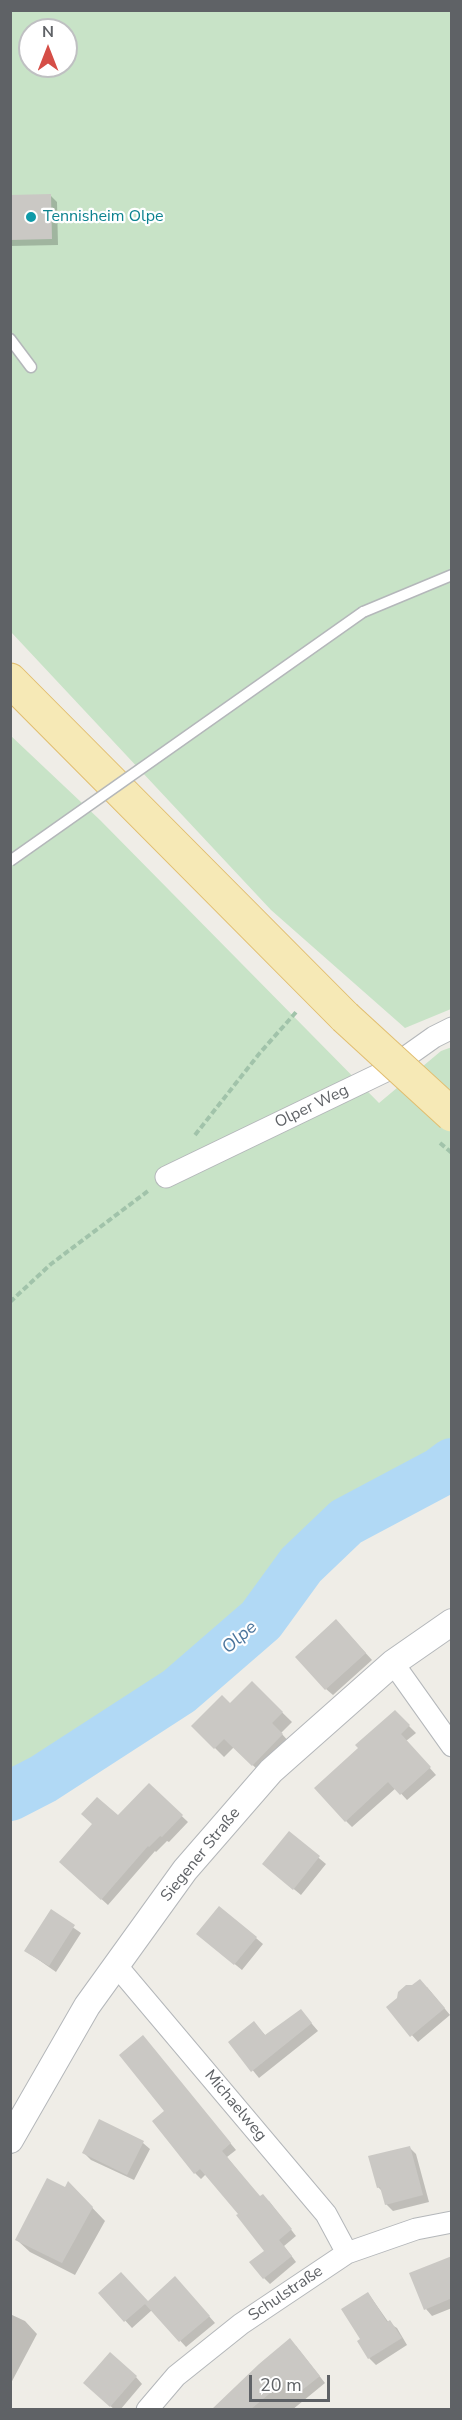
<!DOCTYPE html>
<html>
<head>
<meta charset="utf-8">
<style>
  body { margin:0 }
  #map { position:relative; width:462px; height:2420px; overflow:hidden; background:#efede7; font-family:"Nunito Sans",sans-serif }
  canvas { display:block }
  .frame { position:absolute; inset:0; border:12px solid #5f6266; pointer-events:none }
  .north { position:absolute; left:18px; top:18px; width:60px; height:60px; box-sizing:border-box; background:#fff; border:2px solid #bfc0c2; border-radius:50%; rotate:0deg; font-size:16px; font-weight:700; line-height:24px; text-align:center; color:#5f6266 }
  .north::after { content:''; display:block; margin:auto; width:21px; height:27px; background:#d54e47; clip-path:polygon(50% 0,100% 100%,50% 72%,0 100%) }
  .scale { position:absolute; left:249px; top:2375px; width:81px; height:27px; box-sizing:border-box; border:3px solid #5f6266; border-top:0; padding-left:8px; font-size:18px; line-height:21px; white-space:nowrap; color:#5f6266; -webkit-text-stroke:4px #fff; paint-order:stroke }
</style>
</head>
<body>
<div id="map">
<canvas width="462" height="2420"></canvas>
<div class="frame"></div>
<div class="north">N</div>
<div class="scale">20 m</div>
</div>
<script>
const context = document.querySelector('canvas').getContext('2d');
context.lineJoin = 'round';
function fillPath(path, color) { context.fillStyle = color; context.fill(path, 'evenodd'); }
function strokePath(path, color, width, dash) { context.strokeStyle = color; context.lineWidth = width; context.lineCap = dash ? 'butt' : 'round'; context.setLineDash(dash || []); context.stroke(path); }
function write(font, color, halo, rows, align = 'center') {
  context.font = font + ' "Nunito Sans",sans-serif'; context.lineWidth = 4.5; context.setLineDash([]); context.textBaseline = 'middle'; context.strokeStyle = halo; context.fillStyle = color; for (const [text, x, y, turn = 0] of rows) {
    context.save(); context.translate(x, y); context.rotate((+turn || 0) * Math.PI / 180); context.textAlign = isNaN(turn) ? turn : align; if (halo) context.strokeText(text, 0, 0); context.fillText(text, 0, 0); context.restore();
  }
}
fillPath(new Path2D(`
  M11 11H451V1009L405 1028 271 910 11 632ZM30 30H66V66H30Z
  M10 735 100 820 379 1103 441 1051 452 1047 451 1447 443 1454 348 1510 302 1543 257 1608 185 1668 11 1772Z`), '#c8e3c7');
fillPath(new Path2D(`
  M51 196 57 202 58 245 10 246V197Z
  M343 1628 372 1660 333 1695 326 1689Z
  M252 1683 292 1722 281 1733 291 1744 262 1774 234 1747 224 1757 193 1726 230 1705Z
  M395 1712 416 1733 406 1741 436 1775 407 1800 396 1788 352 1827 346 1821 360 1748Z
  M149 1785 188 1822 169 1842 167 1841 156 1852 155 1851 108 1905 67 1868 94 1824 118 1817Z
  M289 1833 326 1864 301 1895 271 1870Z
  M51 1912 81 1933 56 1972 26 1951Z
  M256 1938 263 1944 242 1970 205 1940Z
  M427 1987 450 2015 418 2042 388 2008Z
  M301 2011 318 2031 259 2078 230 2042 254 2023 266 2036Z
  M148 2043 236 2150 227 2157 260 2198 269 2201 296 2236 284 2246 296 2262 270 2284 264 2278 266 2251 240 2214 206 2174 201 2179 195 2173 166 2111Z
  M143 2143 150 2149 134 2180 91 2160 84 2153Z
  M410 2148 416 2154 429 2202 393 2211 386 2204 383 2192 378 2187Z
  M81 2196 105 2221 75 2275 30 2252 17 2240Z
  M452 2257V2308L432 2316 426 2309Z
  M182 2285 215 2323 186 2347 152 2310 132 2328 100 2293 148 2302Z
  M368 2293 389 2323 397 2328 407 2345 376 2365 369 2358 362 2340Z
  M10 2314 25 2321 37 2334 10 2385Z
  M296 2346 325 2383 292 2410H214L260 2365Z
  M136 2377 142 2384 120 2410H115L92 2390Z`), '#0003');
strokePath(new Path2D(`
  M10 1796 43 1779 179 1691 261 1620 301 1565 346 1522 440 1472 452 1463`), '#b1d9f5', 50);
fillPath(new Path2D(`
  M51 194 52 239 10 240V195Z
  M336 1619 366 1653 325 1690 295 1657Z
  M252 1681 283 1712 272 1723 283 1734 252 1766 224 1739 214 1749 191 1726 222 1695 230 1703Z
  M395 1710 410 1725 401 1734 431 1767 400 1795 388 1782 345 1822 314 1788 358 1748 355 1745Z
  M149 1783 183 1815 162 1837 160 1836 149 1847 148 1846 101 1900 59 1862 92 1824 81 1814 97 1797 118 1815Z
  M289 1831 320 1856 293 1890 262 1864Z
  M219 1906 257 1937 234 1965 196 1934Z
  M51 1909 75 1925 49 1966 24 1951Z
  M420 1979 445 2008 410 2037 386 2007 397 1998 398 1992 406 1985H412Z
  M301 2009 312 2023 251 2072 228 2042 254 2021 265 2035Z
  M143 2035 231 2143 222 2151 260 2196 263 2194 292 2229 279 2240 292 2256 263 2279 249 2262 264 2251 236 2215 238 2214 200 2169 194 2174 152 2121 164 2111 119 2055Z
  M99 2119 144 2141 127 2175 82 2153Z
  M410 2146 423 2195 385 2205 380 2187 377 2188 368 2156Z
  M47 2178 65 2187 68 2181 93 2207 62 2263 15 2240Z
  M452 2256V2298L424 2310 409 2273Z
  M121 2272 148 2301 175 2276 210 2316 179 2342 145 2304 124 2322 98 2293Z
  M368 2292 387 2322 390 2320 402 2338 368 2359 357 2341 360 2339 341 2309Z
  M290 2338 320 2376 297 2394 286 2380 251 2409H212L259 2364Z
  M110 2352 137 2376 110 2407 83 2383Z`), '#cac8c4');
const service = new Path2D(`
  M10 339 31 367
  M363 612 452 575`);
const minor = new Path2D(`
  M166 1177 386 1071 434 1037 452 1028
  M393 1663 452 1746
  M116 1965 326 2214 347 2253
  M147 2410 176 2376 241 2324 347 2253 416 2229 452 2222`);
const tertiary = new Path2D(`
  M10 2140 87 2006 185 1870 271 1771 393 1663 452 1622`);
const primary = new Path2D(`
  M10 680 345 1017`);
strokePath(service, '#b4b7ba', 13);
strokePath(minor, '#b4b7ba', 23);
strokePath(tertiary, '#b4b7ba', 28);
strokePath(primary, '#e1bd6e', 35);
strokePath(new Path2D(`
  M195 1135 259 1054 297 1011
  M10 1302 51 1264 148 1191`), '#a1c3aa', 4, [6, 3]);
strokePath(service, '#fff', 10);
strokePath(minor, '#fff', 21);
strokePath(tertiary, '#fff', 26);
strokePath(primary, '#f6e9b6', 33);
const serviceBridge = new Path2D(`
  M10 861 363 612`);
const primaryBridge = new Path2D(`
  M345 1017 452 1115`);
strokePath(serviceBridge, '#b4b7ba', 13, []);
strokePath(primaryBridge, '#e1bd6e', 35, []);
strokePath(new Path2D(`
  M440 1143 452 1153`), '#a1c3aa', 4, [6, 3]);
strokePath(serviceBridge, '#fff', 10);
strokePath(primaryBridge, '#f6e9b6', 33);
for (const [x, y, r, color] of [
  [31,217,6,"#0f9aa8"]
]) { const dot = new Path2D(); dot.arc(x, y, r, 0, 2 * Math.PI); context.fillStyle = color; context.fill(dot); strokePath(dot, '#fff', 2); }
write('16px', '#0d838f', '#fff', [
  ["Tennisheim Olpe",43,217]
], 'left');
write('16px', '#5f6266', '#fff', [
  ["Olper Weg",312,1107,-26],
  ["Siegener Straße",201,1855,-51],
  ["Michaelweg",235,2106,50],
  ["Schulstraße",286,2294,-34]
]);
write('italic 18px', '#4c769d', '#fff', [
  ["Olpe",240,1638,-41]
]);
</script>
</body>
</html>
